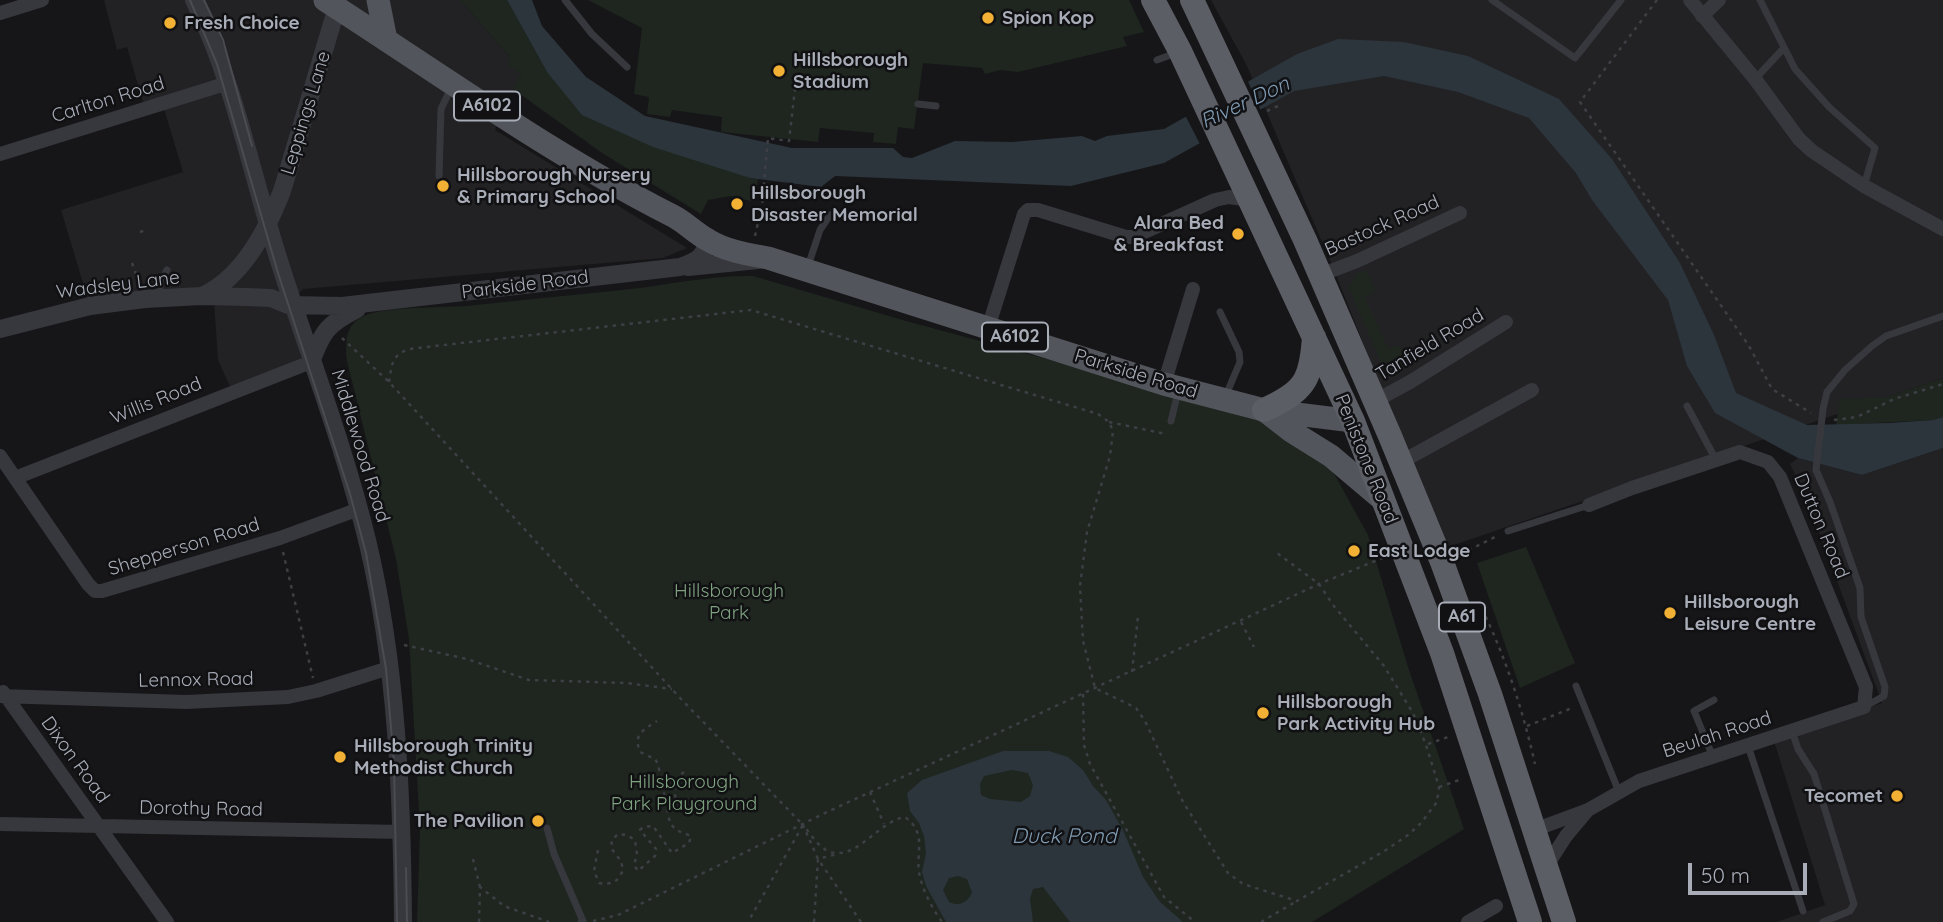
<!DOCTYPE html>
<html>
<head>
<meta charset="utf-8">
<style>
  body { margin:0 }
  #map { position:relative; width:1943px; height:922px; overflow:hidden; background:#161618; font-family:Quicksand,sans-serif }
  canvas { display:block }
  .scale { position:absolute; left:1688px; top:863px; width:119px; height:32px; box-sizing:border-box; border:4px solid #a8adb8; border-top:0; padding-left:9px; font-size:21px; line-height:24px; white-space:nowrap; color:#a8adb8; -webkit-text-stroke:5px #111113; paint-order:stroke }
</style>
</head>
<body>
<div id="map">
<canvas width="1943" height="922"></canvas>
<div class="scale">50 m</div>
</div>
<script>
const context = document.querySelector('canvas').getContext('2d');
context.lineJoin = 'round';
function fillPath(path, color) { context.fillStyle = color; context.fill(path, 'evenodd'); }
function strokePath(path, color, width, dash) { context.strokeStyle = color; context.lineWidth = width; context.lineCap = dash ? 'butt' : 'round'; context.setLineDash(dash || []); context.stroke(path); }
function write(font, color, halo, rows, align = 'center') {
  context.font = font + ' Quicksand,sans-serif'; context.lineWidth = 5; context.setLineDash([]); context.textBaseline = 'middle'; context.strokeStyle = halo; context.fillStyle = color; for (const [text, x, y, turn = 0] of rows) {
    context.save(); context.translate(x, y); context.rotate((+turn || 0) * Math.PI / 180); context.textAlign = isNaN(turn) ? turn : align; if (halo) context.strokeText(text, 0, 0); context.fillText(text, 0, 0); context.restore();
  }
}
fillPath(new Path2D(`
  M104 0H460L510 57 521 73 495 130 687 248 663 258 303 289 288 305 303 364 232 391 218 360 214 301 90 306 61 210 183 172 162 102 145 109 127 47 117 50Z
  M1211 0H1943V378L1445 548 1334 270 1247 66Z
  M1943 448V922H1777L1825 905 1774 741 1882 703 1807 499 1790 464 1798 458 1862 475Z`), '#222225');
fillPath(new Path2D(`
  M460 0H507L547 72 750 178 758 179 755 202 730 196 708 200 701 214 602 153 513 89 521 73 507 65 510 57Z
  M588 0H1129L1144 32 1123 37 1127 46 1018 72 1000 70 985 74 982 68 923 63 914 129 898 127 896 144 873 142 874 133 820 128 818 142 721 132 722 117 672 110 670 117 647 114 649 97 634 94 642 28Z
  M1366 270 1376 291 1365 297 1388 349 1399 345 1409 364 1401 370 1382 365 1349 288 1356 273Z
  M753 276 906 321 1310 430 1368 535 1408 667 1464 829 1312 922H417L420 829 409 639 396 559 347 361C345 343 345 324 364 316 386 306 439 308 466 306 521 300 576 295 631 289 672 284 712 275 753 276Z
  M1943 378V417L1933 420 1836 425 1840 399 1887 397Z
  M1526 547 1575 663 1520 688 1477 563Z`), '#1e261f');
fillPath(new Path2D(`
  M507 0H532L542 26 586 77 645 116 792 148H893L903 157 912 158 955 141 1012 142 1082 136 1095 141 1107 136 1164 129 1297 54 1338 39 1404 42 1468 56 1559 99 1612 159 1680 263 1714 335 1736 393 1807 425 1889 423 1933 420 1943 417V448L1862 475 1798 458 1715 413 1687 366 1668 300 1592 200 1576 173 1529 118 1458 92 1384 76 1294 91 1164 163 1071 186 835 176 821 187 750 178 653 147 582 115 547 72Z
  M1003 751H1049L1068 757 1083 770 1093 786 1106 800 1123 830 1143 877 1160 902 1183 922H1070L1043 887 1033 889 1030 899 1033 922H946L926 886 922 872 926 853 924 836 919 823 910 811 907 793 922 780ZM1012 770 1028 773 1033 785 1030 796 1021 802 990 799 981 795 980 784 984 776ZM958 876 967 879 972 892C968 903 959 907 949 902L943 890 949 878Z`), '#2c353c');
fillPath(new Path2D(`
  M1246 77 1262 113 1201 146 1184 113Z`), '#161618');
strokePath(new Path2D(`
  M1657 0 1580 102 1749 346 1772 389 1811 413
  M1267 111 1278 106
  M140 232 146 230
  M755 236 762 205 768 138 789 141 795 89
  M132 263 139 282
  M342 338 389 382 681 699 803 825 748 922
  M389 382C392 364 391 356 409 349L751 310 1098 414 1109 422 1113 431 1110 456 1087 532 1080 586 1083 641 1095 688 1136 708 1145 721 1183 802 1228 873 1243 884 1297 901 1386 850 1408 835 1421 823 1437 802 1439 787 1426 745 1413 713 1384 666 1333 605 1319 584 1277 553
  M1834 420 1857 417 1894 399 1943 384
  M1109 422 1166 434
  M283 552 313 678
  M1461 554 1499 535
  M1482 609C1506 658 1523 711 1535 764
  M1241 622 1254 647
  M404 645 467 659 529 680 626 683 672 689
  M1132 672 1138 616
  M1083 694 1084 745 1090 764 1164 897 1195 922
  M1527 726 1572 708
  M1428 744 1448 737
  M684 772 679 776 674 791C678 814 697 818 716 808
  M1439 787 1462 779
  M870 792 884 824
  M598 850 594 871 599 883C612 885 618 882 623 870L621 861 611 848 612 840 618 834 627 835 635 840 637 854 634 865 638 871 655 856 656 849 640 830 643 827 653 826 672 853 689 843 691 836 676 830 670 823 658 764 655 759 640 752C633 734 643 730 657 721
  M473 859 480 887
  M593 921 618 915 825 813 1319 584 1385 557
  M479 922 480 887 504 906 549 922
  M814 922 818 859 837 854
  M861 922 818 859 803 825C810 833 817 845 826 850 854 865 878 821 905 817 927 833 916 851 919 872 922 890 932 908 942 922
  M1261 922 1297 901`), '#3d3f44', 2.5, [3.5, 5]);
strokePath(new Path2D(`
  M565 0 592 34 627 67
  M1492 0 1575 58 1621 0
  M1760 0 1795 69 1829 107 1875 148 1864 186
  M1157 60 1176 53
  M1755 79 1783 49
  M918 104 936 106
  M439 176 441 109 451 88
  M808 266 820 230 830 215
  M157 298 162 279 167 270
  M1220 312 1239 352 1240 362 1226 395
  M1687 406 1716 460
  M1171 421 1178 392
  M1508 531 1589 505
  M1576 686 1619 792
  M1864 707 1884 696 1885 687 1861 617 1860 588 1830 502 1816 470 1823 409 1827 392 1845 370 1872 346 1886 336 1943 316
  M1792 731 1798 749 1814 774 1854 904 1850 911 1823 922
  M1748 746 1803 911
  M1713 757 1694 711 1714 700
  M547 828 554 854 583 921 581 922`), '#37383d', 7);
strokePath(new Path2D(`
  M1690 0 1755 79 1799 139 1812 151 1864 186 1943 229
  M0 13 42 0
  M1702 16 1719 0
  M0 154 228 83
  M1320 275 1357 261 1460 213
  M988 328 1024 214 1028 210H1038L1126 237H1133L1215 200 1229 197 1250 200
  M1164 384 1193 289
  M1375 401 1410 382 1506 322
  M0 456 88 584 95 591H102L280 538 359 509
  M1401 462 1532 390
  M15 478 311 362
  M3 692 167 922
  M0 696 186 702 288 697 316 691 389 668
  M0 824 402 832
  M1534 830 1588 810 1639 781 1864 707 1866 687 1780 477 1768 462 1740 452 1632 488 1589 505
  M1546 867 1566 836 1587 811
  M1468 922 1496 906`), '#37383d', 14);
strokePath(new Path2D(`
  M194 0C233 79 250 167 276 251 306 348 344 444 368 544 397 667 402 796 403 922
  M688 267 758 260
  M202 296C242 278 267 230 282 191L337 7
  M0 329 90 306 145 299 202 296 246 297 271 298 288 305 342 306 680 267C695 262 707 257 706 239
  M311 362C323 330 328 324 357 309`), '#37383d', 18);
strokePath(new Path2D(`
  M325 0C440 74 551 154 673 216 685 222 695 233 708 240 726 251 747 254 768 258L1164 384 1264 410 1353 421
  M378 0 386 40
  M1264 410 1291 431 1331 456 1383 500`), '#53555c', 23);
strokePath(new Path2D(`
  M1153 0 1180 51 1353 421 1442 653 1530 922
  M1192 0 1305 240 1390 436 1442 562 1490 694 1564 922
  M1264 410C1304 391 1311 382 1314 337`), '#5b5e65', 24);
strokePath(new Path2D(`
  M190 0 217 64 278 273 350 494 366 553 386 669 394 763 397 922
  M204 0 223 40 252 146
  M406 868 407 922`), '#4a4c52', 2);
for (const [x, y, r, color] of [
  [988,18,7,"#f2b134"],
  [170,23,7,"#f2b134"],
  [779,71,7,"#f2b134"],
  [443,186,7,"#f2b134"],
  [737,204,7,"#f2b134"],
  [1238,234,7,"#f2b134"],
  [1354,551,7,"#f2b134"],
  [1670,613,7,"#f2b134"],
  [1263,713,7,"#f2b134"],
  [340,757,7,"#f2b134"],
  [1897,796,7,"#f2b134"],
  [538,821,7,"#f2b134"]
]) { const dot = new Path2D(); dot.arc(x, y, r, 0, 2 * Math.PI); context.fillStyle = color; context.fill(dot); strokePath(dot, '#111113', 2.5); }
for (const [x, y, w] of [
  [487,106,66],
  [1015,337,66],
  [1462,617,46]
]) { const box = new Path2D(); box.roundRect(x - w / 2, y - 14.5, w, 29, 5); context.fillStyle = '#111113'; context.fill(box); strokePath(box, '#a8adb8', 2); }
write('bold 18px', '#a8adb8', null, [
  ["A6102",487,106],
  ["A6102",1015,337],
  ["A61",1462,617]
]);
write('bold 19px', '#a8adb8', '#111113', [
  ["Spion Kop",1002,18],
  ["Fresh Choice",184,23],
  ["Hillsborough",793,60],
  ["Stadium",793,82],
  ["Hillsborough Nursery",457,175],
  ["& Primary School",457,197],
  ["Hillsborough",751,193],
  ["Disaster Memorial",751,215],
  ["Alara Bed",1224,223,"right"],
  ["& Breakfast",1224,245,"right"],
  ["East Lodge",1368,551],
  ["Hillsborough",1684,602],
  ["Leisure Centre",1684,624],
  ["Hillsborough",1277,702],
  ["Park Activity Hub",1277,724],
  ["Hillsborough Trinity",354,746],
  ["Methodist Church",354,768],
  ["Tecomet",1883,796,"right"],
  ["The Pavilion",524,821,"right"]
], 'left');
write('19px', '#a8adb8', '#111113', [
  ["Carlton Road",108,100,-17],
  ["Leppings Lane",306,113,-73],
  ["Bastock Road",1382,226,-24],
  ["Wadsley Lane",118,285,-7],
  ["Parkside Road",525,285,-7],
  ["Tanfield Road",1430,345,-31],
  ["Parkside Road",1136,374,17],
  ["Willis Road",156,401,-22],
  ["Middlewood Road",360,446,73],
  ["Penistone Road",1366,459,68],
  ["Dutton Road",1821,526,67],
  ["Shepperson Road",184,547,-17],
  ["Lennox Road",196,680,-1],
  ["Beulah Road",1717,735,-18],
  ["Dixon Road",75,760,54],
  ["Dorothy Road",201,809,1]
]);
write('19px', '#7fa381', '#111113', [
  ["Hillsborough",729,591],
  ["Park",729,613],
  ["Hillsborough",684,782],
  ["Park Playground",684,804]
]);
write('italic 21px', '#7f9bb3', '#111113', [
  ["River Don",1245,103,-25],
  ["Duck Pond",1064,837]
]);
</script>
</body>
</html>
